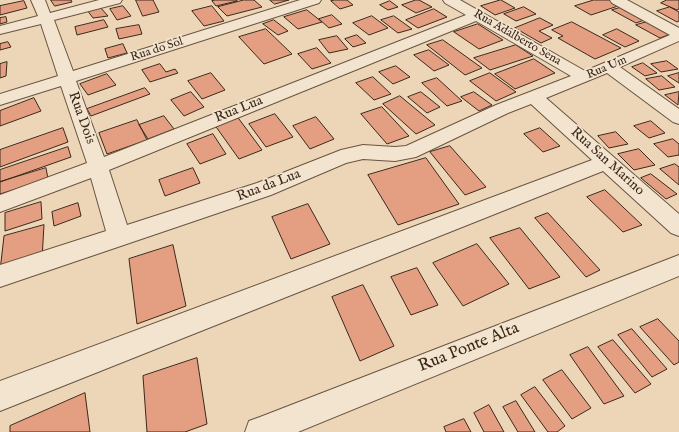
<!DOCTYPE html>
<html>
<head>
<meta charset="utf-8">
<style>
  body { margin:0 }
  canvas { display:block; background:#edd6b7 }
</style>
</head>
<body>
<canvas width="679" height="432"></canvas>
<script>
const context = document.querySelector('canvas').getContext('2d');
context.lineJoin = 'round';
function fillPath(path, color) { context.fillStyle = color; context.fill(path, 'evenodd'); }
function strokePath(path, color, width, dash) { context.strokeStyle = color; context.lineWidth = width; context.lineCap = dash ? 'butt' : 'round'; context.setLineDash(dash || []); context.stroke(path); }
function write(font, color, halo, rows, align = 'center') {
  context.font = font + ' "IM FELL English",serif'; context.lineWidth = 3.5; context.setLineDash([]); context.textBaseline = 'middle'; context.strokeStyle = halo; context.fillStyle = color; for (const [text, x, y, turn = 0] of rows) {
    context.save(); context.translate(x, y); context.rotate((+turn || 0) * Math.PI / 180); context.textAlign = isNaN(turn) ? turn : align; if (halo) context.strokeText(text, 0, 0); context.fillText(text, 0, 0); context.restore();
  }
}
const building = new Path2D(`
  M51 0H71L72 2 55 6Z
  M136 0H153L159 12 143 16Z
  M216 0H237V1L216 6 212 1Z
  M244 0H254L262 7 227 16 218 7Z
  M270 0H289L275 4Z
  M335 0H347L353 5 340 9 331 1Z
  M416 0H419L432 7 416 13 402 5Z
  M501 0 515 8 495 15 481 6Z
  M594 0H616L624 4 591 15 575 6Z
  M667 0H679V9L677 10 661 3Z
  M24 1 27 8 0 15V6Z
  M390 1 398 7 388 10 380 5Z
  M123 6 131 16 117 20 110 9Z
  M212 6 224 21 204 26 192 11Z
  M626 6 650 18 636 23 612 10Z
  M100 7 108 16 93 18 87 10Z
  M524 7 536 14 516 21 504 14Z
  M670 7 679 12V21L677 22 657 11Z
  M434 9 447 17 418 28 406 20Z
  M307 10 322 22 298 29 284 17Z
  M332 15 342 24 329 28 319 19Z
  M372 16 388 28 369 35 353 23Z
  M394 16 412 29 398 33 381 20Z
  M6 17 7 22 0 24V18Z
  M540 18 553 25 539 31 552 38 541 43 515 28Z
  M104 20 108 27 77 35 75 27Z
  M274 20 288 31 278 35 263 24Z
  M650 21 673 33 660 38 636 25Z
  M572 22 621 48 595 59 558 38 563 36 552 30Z
  M478 24 503 40 479 49 454 32Z
  M139 25 142 34 119 39 116 29Z
  M266 29 292 54 264 64 239 37Z
  M617 29 639 41 625 47 603 35Z
  M357 35 366 43 353 47 345 39Z
  M337 36 348 49 329 53 319 40Z
  M443 40 482 68 465 75 427 45Z
  M8 42 11 47 0 50V44Z
  M123 44 127 53 108 58 105 49Z
  M516 45 533 56 490 70 474 58Z
  M317 48 331 63 312 69 298 54Z
  M429 50 449 65 434 71 414 55Z
  M534 59 555 73 515 89 495 74Z
  M667 61 678 69 661 72 651 64Z
  M7 62 6 76 0 78V64Z
  M643 63 657 73 645 76 632 67Z
  M160 64 166 72 175 69 178 73 150 82 142 70Z
  M396 66 410 77 393 84 379 72Z
  M211 73 225 90 202 99 188 81Z
  M490 73 516 92 496 101 470 81Z
  M679 73V83L668 76Z
  M107 74 116 85 88 95 80 84Z
  M662 76 675 87 659 90 646 79Z
  M373 77 391 94 374 100 356 83Z
  M437 78 462 101 447 106 422 83Z
  M145 88 150 94 91 116 87 109Z
  M191 92 204 107 184 116 171 100Z
  M421 92 440 107 427 113 408 97Z
  M474 92 492 105 479 111 461 97Z
  M679 92 678 105 665 95Z
  M400 96 435 125 416 134 383 104Z
  M34 98 41 111 0 126V111Z
  M382 107 409 136 387 144 361 114Z
  M275 114 293 137 266 147 249 124Z
  M236 115 262 150 239 159 214 124Z
  M164 116 174 129 148 139 139 125Z
  M316 117 334 139 310 149 293 126Z
  M137 120 147 140 107 154 99 133Z
  M651 121 665 133 649 138 634 126Z
  M63 128 68 142 0 167V150Z
  M540 128 560 146 543 152 524 134Z
  M616 132 628 144 609 148 598 136Z
  M213 134 226 154 200 164 187 144Z
  M673 139 679 144V155L668 157 654 144Z
  M450 146 486 187 465 195 430 152Z
  M68 147 71 157 0 182V170Z
  M639 149 655 165 634 170 618 154Z
  M426 158 459 204 398 225 368 175Z
  M675 164 679 167V185L660 169Z
  M46 168 48 179 0 194V182Z
  M193 168 200 183 165 196 159 180Z
  M651 174 677 194 666 199 641 178Z
  M605 190 642 225 623 232 587 197Z
  M41 202 42 219 5 231V213Z
  M78 203 81 216 54 226 52 212Z
  M308 204 330 244 291 259 272 217Z
  M548 213 600 270 586 277 535 218Z
  M44 225 42 259 0 271 4 236Z
  M520 228 560 277 529 289 490 238Z
  M477 244 509 284 463 306 433 263Z
  M173 245 186 306 137 324 129 259Z
  M417 268 438 305 411 315 391 277Z
  M363 285 394 346 360 361 332 297Z
  M658 319 679 341V362L674 365 640 327Z
  M632 329 667 369 652 377 618 335Z
  M613 340 651 384 635 393 598 347Z
  M588 347 624 396 604 404 570 355Z
  M197 358 207 424 185 432H147L143 376Z
  M562 370 591 408 572 419 543 380Z
  M535 387 565 426 557 432H548L521 395Z
  M85 393 90 432H10V426Z
  M516 401 535 432H518L503 407Z
  M489 405 504 432H484L474 413Z
  M464 419 471 432H446L444 427Z`);
fillPath(building, '#e49f82');
strokePath(building, '#3b2919', 1);
const minor = new Path2D(`
  M31 0H45L50 13 99 0H122L120 3 54 20 73 71 300 0H321L319 3 76 81 104 157 466 15 445 3 443 0H460L585 71 670 35 612 3 610 0H627L679 28V41L620 67 679 109V124L673 122 607 73 546 98 679 214V236L671 233 603 171 0 411V381L592 160 531 104 508 113 416 157 395 161 363 159 346 163 271 195 0 287V265L106 231 91 178 0 212V195L87 163 61 86 0 105V94L58 76 41 24 0 34V26L38 16ZM476 21 571 76 496 105 406 146 395 147 363 145 341 150 257 183 127 225 109 170Z
  M679 255V276L298 432H245L249 421 260 417Z`);
strokePath(minor, '#685440', 2);
fillPath(minor, '#f3e4d0');
write('12px', '#3b2919', '#f3e4d0', [
  ["Rua Adalberto Sena",517,38,30],
  ["Rua do Sol",157,50,-18],
  ["Rua Um",607,68,-23]
]);
write('14px', '#3b2919', '#f3e4d0', [
  ["Rua Lua",239,110,-22],
  ["Rua Dois",81,118,70],
  ["Rua San Marino",607,162,42],
  ["Rua da Lua",269,186,-21]
]);
write('17px', '#3b2919', '#f3e4d0', [
  ["Rua Ponte Alta",469,348,-22]
]);
</script>
</body>
</html>
